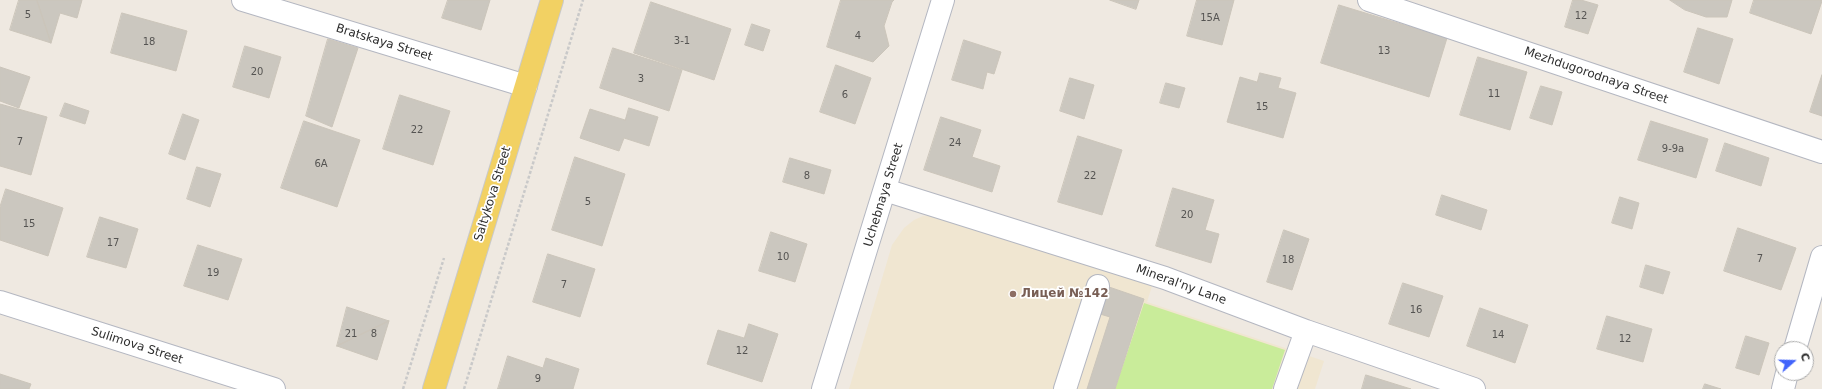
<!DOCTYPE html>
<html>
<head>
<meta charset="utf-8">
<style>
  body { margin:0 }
  #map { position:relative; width:1822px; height:389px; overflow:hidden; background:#efe9e1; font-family:"DejaVu Sans",sans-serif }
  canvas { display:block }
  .north { position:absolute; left:1774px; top:341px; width:40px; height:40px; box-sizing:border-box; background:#fff; border:1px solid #ababab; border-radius:50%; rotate:70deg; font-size:11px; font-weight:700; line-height:16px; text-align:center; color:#2e2e2e }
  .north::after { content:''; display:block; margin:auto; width:14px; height:18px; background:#4264fb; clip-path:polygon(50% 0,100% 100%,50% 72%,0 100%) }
</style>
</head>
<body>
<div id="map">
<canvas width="1822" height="389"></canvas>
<div class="north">С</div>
</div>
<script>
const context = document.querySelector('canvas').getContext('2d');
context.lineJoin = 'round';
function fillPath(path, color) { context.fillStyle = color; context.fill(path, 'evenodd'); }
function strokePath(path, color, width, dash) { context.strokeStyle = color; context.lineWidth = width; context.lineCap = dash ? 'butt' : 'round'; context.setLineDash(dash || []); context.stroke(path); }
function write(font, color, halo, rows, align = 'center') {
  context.font = font + ' "DejaVu Sans",sans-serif'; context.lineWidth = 3.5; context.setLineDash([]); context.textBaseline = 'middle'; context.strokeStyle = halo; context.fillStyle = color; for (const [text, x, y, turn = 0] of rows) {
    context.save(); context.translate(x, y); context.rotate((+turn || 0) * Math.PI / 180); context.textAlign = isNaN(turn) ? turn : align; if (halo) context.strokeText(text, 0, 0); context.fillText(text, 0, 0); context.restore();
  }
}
fillPath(new Path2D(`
  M936 215 1152 286 1147 302 1324 361 1315 389H849L892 245 904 228 914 220 923 216Z`), '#f0e6d1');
fillPath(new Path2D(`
  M1144 303 1285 350 1272 389H1115Z`), '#c9ec9a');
const building = new Path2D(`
  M19 0H37L51 43 10 30Z
  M37 0H82L77 18 60 13 51 43Z
  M448 0H490L481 30 442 18Z
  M841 0H894L892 2 884 26 889 46 873 62 827 47Z
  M1110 0H1139L1136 9Z
  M1197 0H1234L1222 45 1187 36Z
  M1573 0H1581L1598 5 1588 34 1565 27Z
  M1670 0H1732L1727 17H1706L1685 10Z
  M1754 0H1822V1L1811 34 1750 13Z
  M651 2 731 29 714 80 634 53Z
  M1339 5 1447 38 1429 97 1321 63Z
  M122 13 187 31 176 71 111 53Z
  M752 24 770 30 763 51 745 45Z
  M1698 28 1733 39 1719 84 1684 72Z
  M328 39 358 48 332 127 306 116Z
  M964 40 1001 52 994 74 987 72 983 89 952 80Z
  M245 46 281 57 269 98 233 87Z
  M613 48 682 70 669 111 600 88Z
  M1478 57 1527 72 1510 130 1460 115Z
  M836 65 871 78 855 124 820 112Z
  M0 67 30 77 19 108 0 101Z
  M1260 73 1281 78 1278 88 1296 93 1283 138 1227 122 1240 77 1257 82Z
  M1822 75V116L1810 112Z
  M1070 78 1094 85 1084 119 1060 111Z
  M1166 83 1185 88 1179 108 1160 103Z
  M1541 86 1562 92 1552 125 1530 118Z
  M400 95 450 111 433 165 383 149Z
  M65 103 89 111 85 124 60 116Z
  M0 104 47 117 31 175 0 166Z
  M629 108 658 117 649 146 624 138 619 151 580 138 590 109 625 120Z
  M183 114 199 120 185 160 169 154Z
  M941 117 981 130 972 157 1000 166 992 192 924 170Z
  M304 121 360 140 337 207 281 188Z
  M1651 121 1708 139 1696 178 1638 160Z
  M1078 136 1122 150 1102 215 1058 202Z
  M1725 143 1769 158 1761 186 1716 171Z
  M575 157 625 174 602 246 552 230Z
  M790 158 831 170 824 194 783 182Z
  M197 167 221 174 210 207 187 199Z
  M1173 188 1214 200 1205 230 1219 234 1211 263 1156 246Z
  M6 189 63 208 48 256 0 240V207Z
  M1442 195 1487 210 1481 230 1436 215Z
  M1620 197 1639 203 1632 229 1612 223Z
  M100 217 138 229 126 268 87 257Z
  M1738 228 1796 248 1781 290 1724 271Z
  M1284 230 1309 239 1292 290 1267 282Z
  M771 232 807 244 795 282 759 271Z
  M198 245 242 259 228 300 184 286Z
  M548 254 595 269 580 317 533 302Z
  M1646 265 1670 272 1663 294 1640 287Z
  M1403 283 1443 296 1429 337 1389 324Z
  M1109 287 1144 299 1115 389H1087L1110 317 1100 314Z
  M347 307 389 321 337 346Z
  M1480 308 1528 325 1515 363 1467 346Z
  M1607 316 1652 329 1643 362 1597 349Z
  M389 321 377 360 337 346Z
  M749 324 778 334 762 382 707 364 718 330 744 338Z
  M1746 336 1769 343 1759 375 1736 368Z
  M508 356 543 368 546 358 579 369 573 389H498Z
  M0 374 31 384 29 389H0Z
  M1366 375 1411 389H1362Z
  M1705 384 1721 389H1703Z`);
fillPath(building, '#cbc7bf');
strokePath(building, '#cbc5ba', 1);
const minor = new Path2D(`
  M243 0 526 86
  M1369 0 1822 152
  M885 190 1165 278 1306 331 1474 389
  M0 302 274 389
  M1795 349 1822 257
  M823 389 943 0
  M1065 389 1098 286
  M1285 389 1306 331
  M1783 389 1787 373`);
const major = new Path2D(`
  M434 389 552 0`);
strokePath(minor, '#b4b7c1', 24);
strokePath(major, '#c9c9c9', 24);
strokePath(new Path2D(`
  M403 389 444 258
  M464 389 583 0`), '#c9c9c9', 2.5, [3, 2]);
strokePath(minor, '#fff', 22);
strokePath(major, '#f2d163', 22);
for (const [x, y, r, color] of [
  [1013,294,4,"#8d6e63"]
]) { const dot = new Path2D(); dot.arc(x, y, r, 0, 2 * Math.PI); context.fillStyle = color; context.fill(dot); strokePath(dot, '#fff', 1.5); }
write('10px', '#555452', null, [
  ["5",28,15],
  ["12",1581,16],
  ["15А",1210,18],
  ["4",858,36],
  ["3-1",682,41],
  ["18",149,42],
  ["13",1384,51],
  ["20",257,72],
  ["3",641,79],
  ["11",1494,94],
  ["6",845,95],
  ["15",1262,107],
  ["22",417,130],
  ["7",20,142],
  ["24",955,143],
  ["9-9а",1673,149],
  ["6А",321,164],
  ["8",807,176],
  ["22",1090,176],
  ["5",588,202],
  ["20",1187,215],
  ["15",29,224],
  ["17",113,243],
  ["10",783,257],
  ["7",1760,259],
  ["18",1288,260],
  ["19",213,273],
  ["7",564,285],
  ["16",1416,310],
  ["21",351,334],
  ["8",374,334],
  ["14",1498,335],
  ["12",1625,339],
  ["12",742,351],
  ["9",538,379]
]);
write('12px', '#2e2e2e', '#fff', [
  ["Bratskaya Street",384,43,17],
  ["Mezhdugorodnaya Street",1596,76,19],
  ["Saltykova Street",493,194,-73],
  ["Uchebnaya Street",884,195,-73],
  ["Mineral'ny Lane",1181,285,20],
  ["Sulimova Street",137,346,18]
]);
write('bold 12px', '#785e54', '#fff', [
  ["Лицей №142",1021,294]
], 'left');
</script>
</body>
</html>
